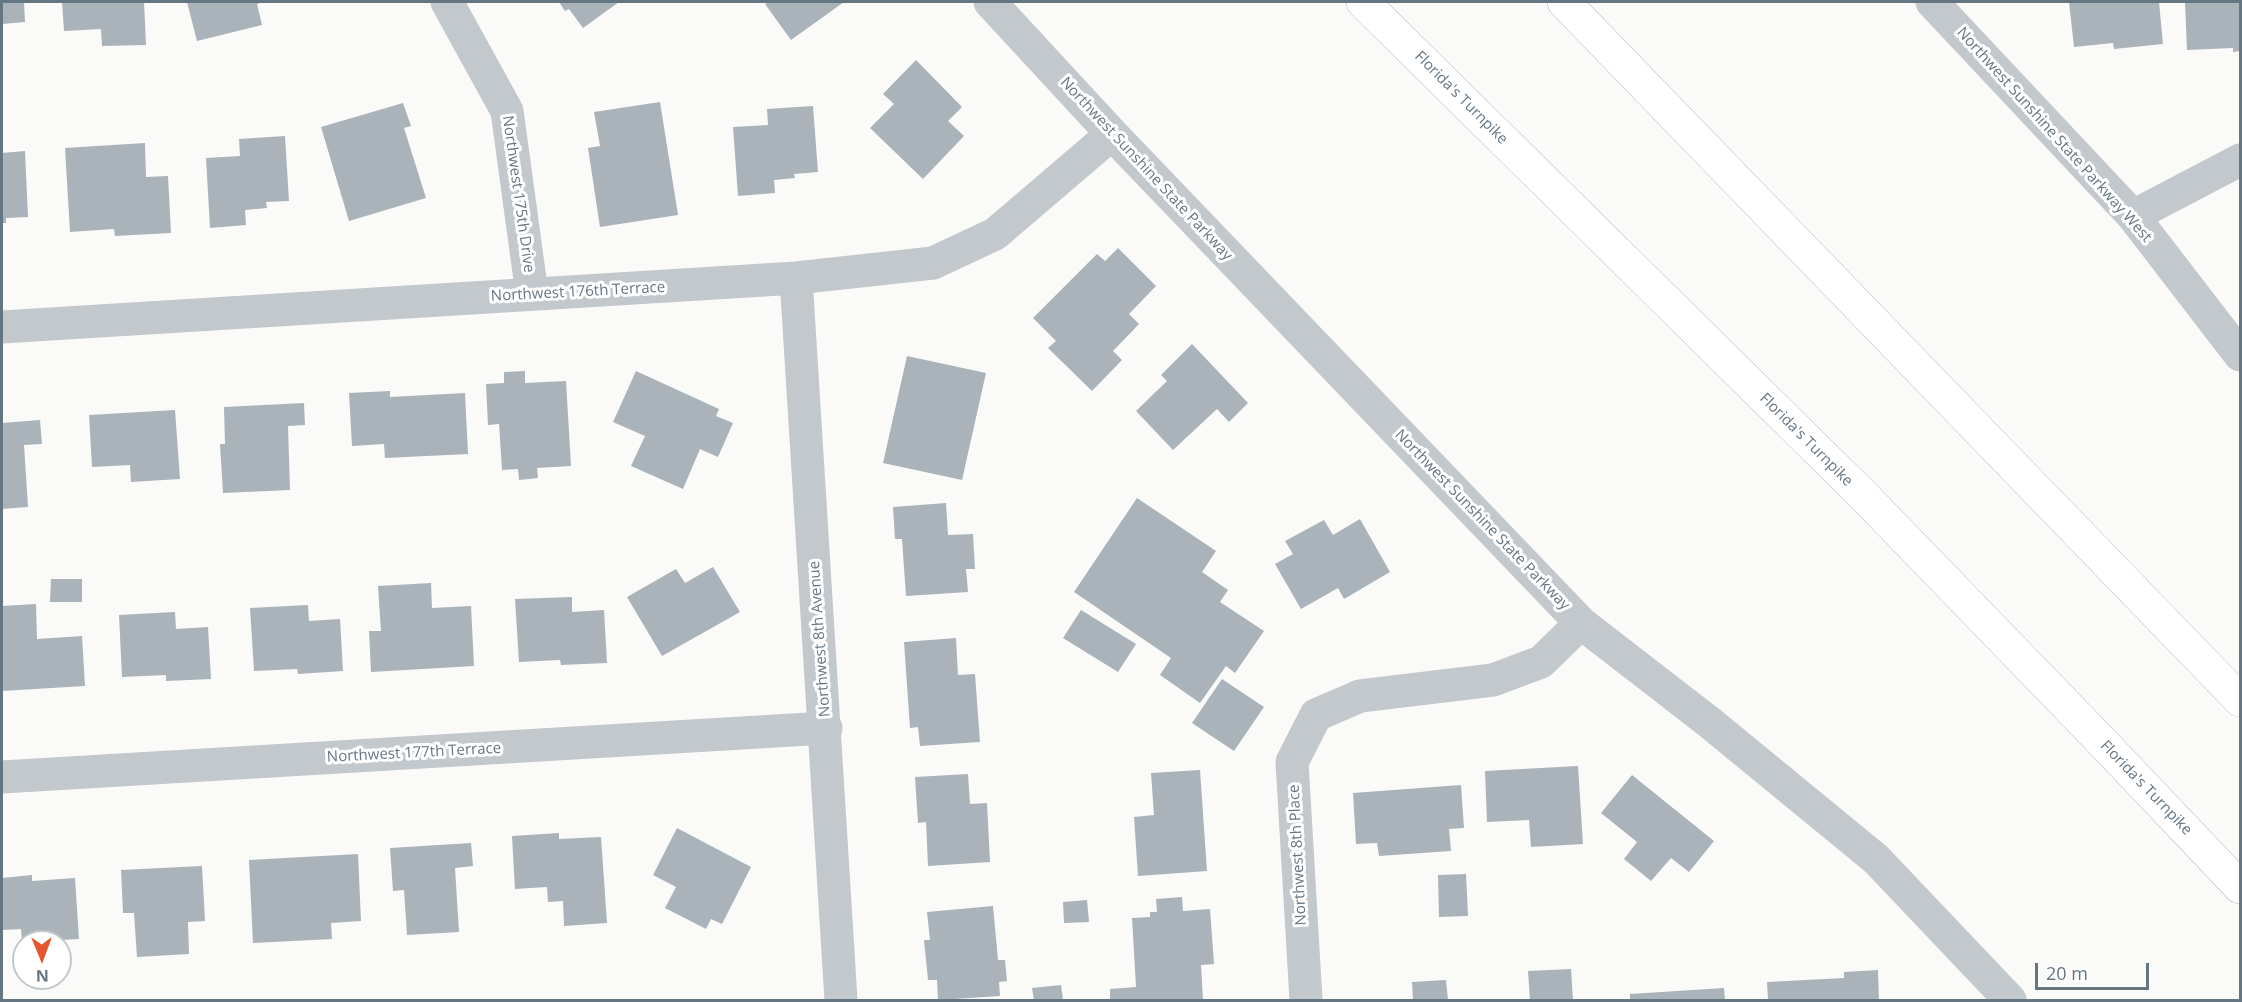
<!DOCTYPE html>
<html>
<head>
<meta charset="utf-8">
<style>
  body { margin:0 }
  #map { position:relative; width:2242px; height:1002px; overflow:hidden; background:#fafaf8; font-family:"Open Sans",sans-serif }
  canvas { display:block }
  .frame { position:absolute; inset:0; border:3px solid #657683; pointer-events:none }
  .north { position:absolute; left:12px; top:930px; width:60px; height:60px; box-sizing:border-box; background:#fff; border:2px solid #c1c8cd; border-radius:50%; rotate:179deg; font-size:16px; font-weight:700; line-height:24px; text-align:center; color:#657683 }
  .north::after { content:''; display:block; margin:auto; width:21px; height:27px; background:#e4572e; clip-path:polygon(50% 0,100% 100%,50% 72%,0 100%) }
  .scale { position:absolute; left:2035px; top:963px; width:114px; height:27px; box-sizing:border-box; border:3px solid #657683; border-top:0; padding-left:8px; font-size:18px; line-height:21px; white-space:nowrap; color:#657683; -webkit-text-stroke:4px #fff; paint-order:stroke }
</style>
</head>
<body>
<div id="map">
<canvas width="2242" height="1002"></canvas>
<div class="frame"></div>
<div class="north">N</div>
<div class="scale">20 m</div>
</div>
<script>
const context = document.querySelector('canvas').getContext('2d');
context.lineJoin = 'round';
function fillPath(path, color) { context.fillStyle = color; context.fill(path, 'evenodd'); }
function strokePath(path, color, width, dash) { context.strokeStyle = color; context.lineWidth = width; context.lineCap = dash ? 'butt' : 'round'; context.setLineDash(dash || []); context.stroke(path); }
function write(font, color, halo, rows, align = 'center') {
  context.font = font + ' "Open Sans",sans-serif'; context.lineWidth = 6; context.setLineDash([]); context.textBaseline = 'middle'; context.strokeStyle = halo; context.fillStyle = color; for (const [text, x, y, turn = 0] of rows) {
    context.save(); context.translate(x, y); context.rotate((+turn || 0) * Math.PI / 180); context.textAlign = isNaN(turn) ? turn : align; if (halo) context.strokeText(text, 0, 0); context.fillText(text, 0, 0); context.restore();
  }
}
fillPath(new Path2D(`
  M2 2H24L25 22 2 24Z
  M62 2H144L146 45 102 46 101 29 64 31Z
  M187 2H263L257 4 262 25 197 41Z
  M559 2H619L583 28 569 9 565 11Z
  M769 2H844L791 40 765 4Z
  M2069 2H2159L2163 44 2114 49 2113 43 2074 47Z
  M2185 2H2240V51L2233 52V48L2187 50Z
  M916 60 962 107 948 121 964 136 923 179 870 128 894 104 883 94Z
  M660 102 678 215 600 227 588 148 600 146 594 112Z
  M403 103 411 126 404 128 426 198 349 221 321 127Z
  M813 106 818 172 794 174 795 178 774 180 775 193 738 196 733 127 768 125 767 109Z
  M285 136 289 201 266 202 267 208 245 210 246 225 210 228 206 158 240 156 239 139Z
  M145 143 146 177 168 176 171 233 115 236 114 229 70 232 65 148Z
  M25 151 28 217 6 218V223H2V153Z
  M1118 248 1156 286 1129 314 1139 324 1113 351 1122 360 1092 391 1048 348 1056 341 1033 318 1097 254 1105 261Z
  M1192 344 1248 403 1229 422 1217 409 1173 450 1136 411 1167 381 1161 375Z
  M907 356 986 373 962 480 883 463Z
  M525 371V383L566 381 571 466 537 468 538 478 519 480 518 469 502 470 499 424 488 425 486 384 504 383V372Z
  M636 371 719 409 716 416 733 423 718 457 700 449 683 489 631 466 645 436 613 422Z
  M390 391V397L465 393 468 454 385 458 384 444 352 446 349 393Z
  M304 403 305 425 288 426 290 490 223 493 220 444H225L224 407Z
  M175 410 180 479 131 482 130 465 92 467 89 415Z
  M40 420 42 444 24 445 28 507 2 509V423Z
  M1137 498 1216 551 1202 572 1228 590 1220 602 1264 631 1235 673 1226 666 1200 703 1160 675 1171 658 1074 592Z
  M946 503 948 535 973 534 975 569H966L968 592 906 596 902 539H895L893 507Z
  M1360 519 1390 572 1344 599 1338 588 1301 609 1275 564 1293 554 1285 541 1324 520 1333 535Z
  M713 567 740 612 662 656 627 597 676 569 685 583Z
  M51 579H82V602H50Z
  M431 583 432 608 471 606 474 666 371 672 369 631H381L378 586Z
  M572 597V612L604 610 607 663 561 665 560 660 519 662 515 599Z
  M36 604 37 639 82 636 85 686 2 691V606Z
  M308 605 309 621 340 619 343 671 298 674 297 669 254 671 250 608Z
  M1081 610 1136 644 1118 672 1063 638Z
  M175 612 176 629 208 627 211 679 166 681V675L122 677 119 615Z
  M956 638 958 675 975 674 980 742 920 746 918 727 910 728 904 642Z
  M1222 679 1264 707 1234 751 1192 723Z
  M1578 766 1583 844 1531 847 1529 820 1487 822 1485 771Z
  M1200 770 1207 871 1138 876 1134 817 1154 815 1151 773Z
  M968 774 970 804 987 803 990 862 928 866 926 822 918 823 915 777Z
  M1632 775 1714 841 1689 872 1671 858 1651 881 1624 859 1637 842 1601 813Z
  M1461 785 1464 828 1449 829 1451 851 1379 856 1377 843 1356 844 1353 793Z
  M677 828 751 867 722 924 711 919 706 929 665 908 676 887 653 875Z
  M559 833V839L601 837 607 923 564 926 563 901 548 902 547 887 515 889 512 836Z
  M471 843 473 866 455 868 459 932 407 935 404 890 393 891 390 848Z
  M358 854 361 921 331 923 332 939 253 943 249 860Z
  M202 866 205 921 188 922 189 954 137 957 134 913H123L121 870Z
  M1466 874 1468 916 1439 917 1438 875Z
  M32 875V881L75 878 79 939 22 942 21 929 2 930V878Z
  M1182 897 1183 911 1210 909 1214 964 1201 965 1203 1000H1110V989L1136 987 1132 918 1150 917V912H1157L1156 899Z
  M1087 900 1089 922 1064 923 1063 902Z
  M993 906 998 960H1005L1007 981 999 982 1000 996 938 1000 937 980H928L924 940H930L927 912Z
  M1571 969 1573 1000H1530L1528 971Z
  M1878 970 1879 1000H1768L1767 982 1844 978V972Z
  M1446 980 1448 1000H1413L1412 982Z
  M1061 985 1063 1000H1034L1032 988Z
  M1724 988 1725 1000H1630V994Z`), '#aab3b9');
const highway = new Path2D(`
  M1363 2 1863 495 2107 747 2240 887
  M1564 2 2240 700`);
strokePath(highway, '#b4b9bd', 34);
strokePath(new Path2D(`
  M447 2 507 111 532 294
  M990 2 1112 134 1581 623 1709 722 1876 859 2010 1000
  M1932 2 2133 216 2240 355
  M2133 216 2240 160
  M796 278 841 1000
  M2 327 796 278 933 263 995 234 1112 134
  M2 777 826 728
  M1306 1000 1292 762 1316 715 1360 696 1493 680 1541 662 1581 623`), '#c3c8cc', 33);
strokePath(highway, '#fff', 33);
write('15px', '#657683', '#fff', [
  ["Florida's Turnpike",1461,98,45],
  ["Northwest Sunshine State Parkway West",2054,135,48],
  ["Northwest Sunshine State Parkway",1146,169,47],
  ["Northwest 175th Drive",518,194,82],
  ["Northwest 176th Terrace",578,292,-3],
  ["Florida's Turnpike",1806,440,45],
  ["Northwest Sunshine State Parkway",1482,520,46],
  ["Northwest 8th Avenue",820,639,-94],
  ["Northwest 177th Terrace",414,753,-3],
  ["Florida's Turnpike",2146,788,46],
  ["Northwest 8th Place",1298,855,-93]
]);
</script>
</body>
</html>
